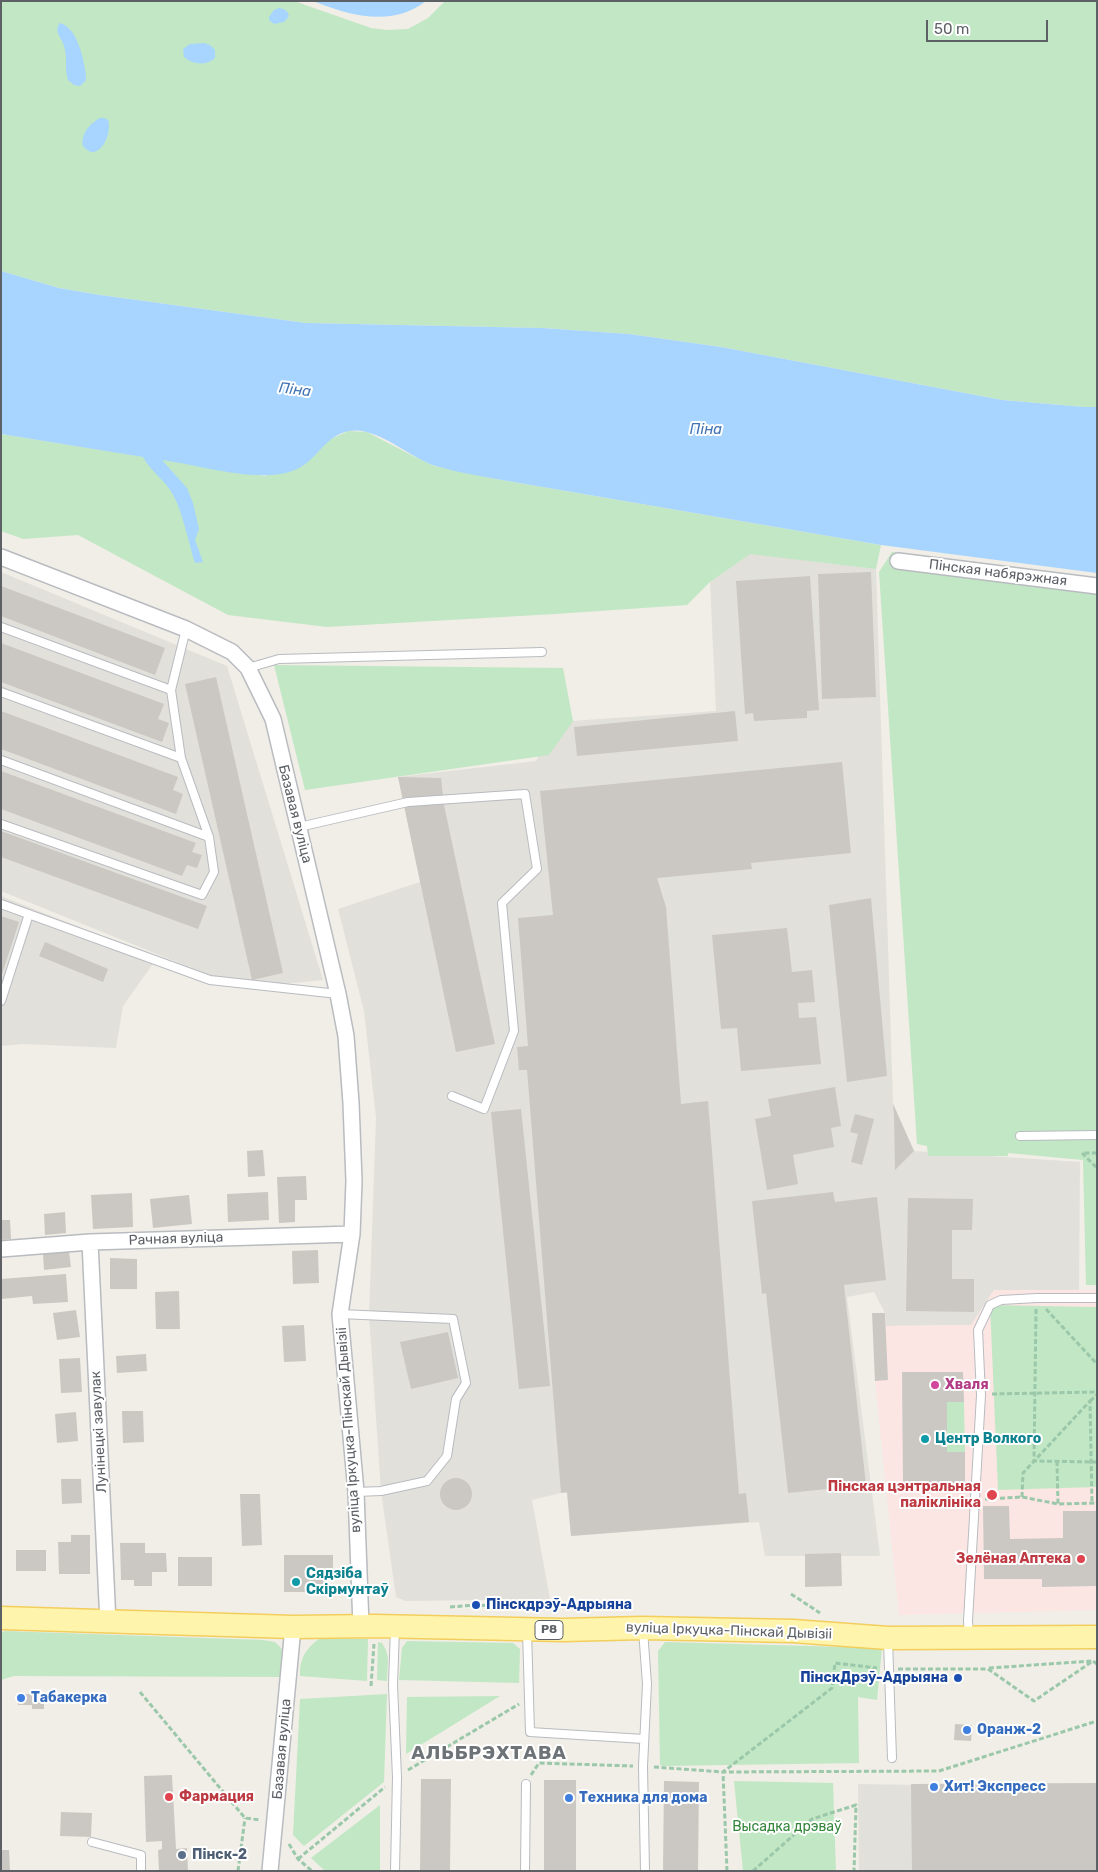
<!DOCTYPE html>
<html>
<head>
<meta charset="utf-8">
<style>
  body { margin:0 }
  #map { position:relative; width:1098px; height:1872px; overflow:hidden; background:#f0eee6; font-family:Rubik,sans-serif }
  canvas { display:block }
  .frame { position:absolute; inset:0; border:2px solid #5d6166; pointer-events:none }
  .scale { position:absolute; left:926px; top:20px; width:122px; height:22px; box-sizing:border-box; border:2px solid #5d6166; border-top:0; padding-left:6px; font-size:15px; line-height:18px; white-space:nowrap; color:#5d6166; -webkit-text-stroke:4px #fff; paint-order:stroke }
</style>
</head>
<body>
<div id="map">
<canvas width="1098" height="1872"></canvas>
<div class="frame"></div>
<div class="scale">50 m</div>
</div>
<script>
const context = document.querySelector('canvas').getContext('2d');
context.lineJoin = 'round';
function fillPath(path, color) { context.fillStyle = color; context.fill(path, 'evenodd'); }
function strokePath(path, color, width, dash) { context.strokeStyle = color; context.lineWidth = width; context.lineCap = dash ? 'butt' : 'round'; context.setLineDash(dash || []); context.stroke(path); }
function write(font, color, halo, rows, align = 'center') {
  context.font = font + ' Rubik,sans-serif'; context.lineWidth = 4; context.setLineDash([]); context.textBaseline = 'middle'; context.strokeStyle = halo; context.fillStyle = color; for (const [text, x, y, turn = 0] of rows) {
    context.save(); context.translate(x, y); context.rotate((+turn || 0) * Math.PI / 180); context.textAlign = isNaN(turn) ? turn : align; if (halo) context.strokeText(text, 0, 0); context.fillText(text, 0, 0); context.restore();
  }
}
fillPath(new Path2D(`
  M750 553 876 569 893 1103 914 1151 1080 1162 1079 1290H994L971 1325 886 1326 885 1313 874 1292 847 1297 880 1556H765L759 1522 571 1536 567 1493H561L532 1500 550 1599 406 1601 396 1597 381 1491 369 1315 376 1118 364 1011 338 909 420 882 398 777 536 761 557 722 716 711 710 582Z
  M1 572 227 666 323 980 241 988 1 891Z
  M1 896 157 958 123 1006 116 1048 24 1044 1 1046Z
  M858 1784 1097 1788V1871H859Z`), '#e1e0da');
fillPath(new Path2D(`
  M994 1290H1097V1610L899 1615 875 1381 872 1313H885L886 1326 971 1325Z`), '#fce6e3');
fillPath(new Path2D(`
  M1 1H294L371 28 388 30 408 29 428 18 445 1H1097V407H1084L1002 400 721 347 629 334 542 328 306 323 100 295 59 288 1 271Z
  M348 431 367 432 413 456 435 466 496 479 881 545 876 569 750 554 710 582 687 605 555 614 327 627 228 615 78 535 23 539 1 531V434L265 476 302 466 329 440Z
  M892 552 1097 580V1285H1086L1083 1160 1008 1153V1156H928L927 1146 917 1144 879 572Z
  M274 665 563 668 573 721 549 755 305 790Z
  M990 1305 1097 1307V1487L998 1490Z
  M947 1402H964L965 1452H947Z
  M5 1631 263 1640 275 1642 282 1649 281 1677 14 1676 1 1680V1633Z
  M319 1639H368L367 1681 300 1676C299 1659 306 1648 319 1639Z
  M407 1641 513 1643 520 1649 519 1683 399 1680 402 1648Z
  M378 1642 382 1643 386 1650 388 1658 387 1681 377 1680Z
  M665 1642 882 1648 877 1700 858 1697 859 1763 663 1766 660 1765 658 1651Z
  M387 1694 384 1782 304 1846 293 1835 300 1699Z
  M500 1696 406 1754 407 1697Z
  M734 1781 833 1783 836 1871H743Z
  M380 1805V1871H325L311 1858Z`), '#c2e7c4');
fillPath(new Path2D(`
  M313 1H426C392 28 348 15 313 1Z
  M279 8C285 9 287 10 289 16L284 22 274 24 269 20V17L274 10Z
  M60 23C78 28 84 60 86 76V80L80 86 74 85 68 80C64 69 68 57 64 46 62 38 53 31 60 23Z
  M204 43 210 45 215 50V58C206 66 193 65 184 57L183 49 190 44Z
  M100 118H104L108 120C113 134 98 165 83 146 80 135 90 123 100 118Z
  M1 271 59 288 100 295 306 323 542 328 629 334 721 347 1002 400 1084 407H1097V573L881 545 496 479C476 475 455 472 436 466 409 458 378 426 349 431 327 435 318 457 301 467 267 487 201 465 162 460L187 488 193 503 199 529 195 540 203 562 195 563C189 544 182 509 172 493 164 479 151 472 143 457L1 434Z`), '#a7d5ff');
fillPath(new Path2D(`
  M871 572 876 697 822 699 818 574Z
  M810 576 819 710 807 711V718L754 721 753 713 745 714 736 581Z
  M1 586 165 648 155 675 1 616Z
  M1 643 164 704 158 719 169 723 162 742 1 682Z
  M216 677 283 973 252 980 185 684Z
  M1 711 178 777 173 790 183 794 176 814 1 749Z
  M735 711 738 741 577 756 574 727Z
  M842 762 851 853 751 863 752 869 657 878 666 907 681 1104 708 1101 739 1494 746 1493 749 1522 571 1536 567 1492 561 1493 527 1070H519L517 1047 528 1046 518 918 553 915 540 791Z
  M1 771 196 843 192 852 202 855 197 868 187 865 182 876 1 809Z
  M398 777 441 778 444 805 495 1044 456 1052Z
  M1 831 207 906 198 929 1 857Z
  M871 898 887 1076 847 1082 829 905Z
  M1 916 19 922 2 974H1Z
  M787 928 792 972 812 970 815 1002 798 1003 799 1018 816 1017 821 1064 741 1071 737 1028 721 1029 712 935Z
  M45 942 108 969 103 982 39 956Z
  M835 1087 841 1126 831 1128 834 1147 793 1155 798 1184 767 1190 755 1119 771 1116 768 1099Z
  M893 1104 914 1151 895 1170 894 1116Z
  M521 1109 550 1386 519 1389 491 1112Z
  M855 1114 874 1119 862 1165 851 1162 858 1134 850 1132Z
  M263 1150 265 1176 248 1177 247 1151Z
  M306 1176 307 1200H295V1222L279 1223 277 1177Z
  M268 1192 269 1220 228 1222 227 1194Z
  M833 1192 835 1202 877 1197 886 1280 844 1285 866 1485 788 1493 766 1293 762 1294 752 1201Z
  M132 1193 133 1227 93 1229 91 1195Z
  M189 1195 192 1224 153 1228 150 1199Z
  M908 1198 973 1199 972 1230H952V1279H974V1312L906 1311Z
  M65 1212 66 1233 45 1235 44 1214Z
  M1 1220H10L11 1239 1 1240Z
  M318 1250 319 1283 293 1284 292 1251Z
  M69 1251 71 1267 44 1270 43 1254Z
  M110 1258 137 1259V1289H110Z
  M66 1274 68 1302 33 1304 32 1296 1 1299V1279Z
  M179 1291 180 1329H156L155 1292Z
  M76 1310 80 1337 57 1340 53 1313Z
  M872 1313H885L888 1380 875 1381Z
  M304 1325 306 1361 284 1362 282 1326Z
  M448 1332 458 1378 411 1389 400 1342Z
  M146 1354 147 1371 117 1373 116 1356Z
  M80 1358 82 1392 61 1393 59 1359Z
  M902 1372H963L964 1402H947V1452H965V1485H903Z
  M122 1411H143L144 1442 123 1443Z
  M76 1412 78 1441 57 1443 55 1414Z
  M440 1494a16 16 0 1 1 32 0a16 16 0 1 1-32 0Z
  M61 1479H81L82 1503 62 1504Z
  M240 1494H260L262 1545 242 1546Z
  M983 1506H1009L1010 1539 1063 1538V1511H1097V1586L1042 1587V1579H984Z
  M71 1535H90V1574H59L58 1542H71Z
  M120 1543H145V1553H166L167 1572H152V1586H134V1580H121Z
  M16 1550H46V1571H16Z
  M841 1553 842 1586 805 1587V1554Z
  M284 1555H333V1572H325V1592H284Z
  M178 1557H212V1586H178Z
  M18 1694H44V1709H32V1705H18Z
  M955 1724 972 1725 971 1741 954 1740Z
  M172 1775 176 1849 187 1848 188 1871H159L158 1850 162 1849V1841L146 1842 144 1776Z
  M421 1779H451L450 1871H420Z
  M544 1780H576V1871H544Z
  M664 1781 699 1782 698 1871H663Z
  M1097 1783V1871H912L911 1784Z
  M61 1812 92 1813 91 1837 60 1836Z
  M1 1850H9L10 1871H1Z`), '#cbc8c3');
const lane = new Path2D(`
  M1 627 171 690
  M248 668 279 659 542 652
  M1 692 181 758
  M1 760 209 837
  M1 824 202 895 214 872 209 837 181 758 171 690 186 629
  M299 827 408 802 525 794 537 869 502 903 514 1031 484 1109 452 1096
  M1 904 210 980 338 994
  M1 1001 29 914
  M1020 1136 1097 1135
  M340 1314 453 1319 466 1383 456 1399 447 1456 427 1481 381 1491 356 1492
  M395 1628 393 1685 397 1777 395 1871
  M643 1630 647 1684 643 1766 645 1871
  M527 1631 530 1732 644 1739
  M969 1635 968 1621 981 1395 978 1330 990 1305 1001 1300 1037 1298H1097
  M888 1640 892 1758
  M92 1842 141 1855V1871
  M525 1871 526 1784`);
const street = new Path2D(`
  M1 557 186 629 232 652 248 668 273 719 338 994 346 1036 351 1103 354 1181 352 1234 340 1314 356 1492 361 1626
  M898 561 1097 586
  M90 1242 108 1623
  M1 1249 90 1242 352 1234
  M270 1871 293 1627`);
const primary = new Path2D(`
  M1 1618 293 1627 375 1626 563 1630 643 1628 793 1631 888 1638 1097 1637`);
strokePath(lane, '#b8bbc0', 10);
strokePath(street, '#b8bbc0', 18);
strokePath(primary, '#f3ce5c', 25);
strokePath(new Path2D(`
  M1097 1153H1082L1097 1168
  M1036 1309 1034 1461 1097 1462
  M1046 1309 1097 1364
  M992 1394 1097 1392
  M1090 1401 1097 1395
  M1057 1461 1058 1504
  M1022 1497 1023 1473 1090 1401 1092 1503
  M985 1499 1022 1497 1058 1504 1097 1503
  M791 1594 820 1613
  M450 1607 476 1605 551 1609
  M989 1668 1092 1661
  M898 1669H988L1034 1701 1093 1661 1097 1664
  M371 1686 374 1644
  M140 1692 245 1818 260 1820
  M654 1767 723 1772 832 1688 835 1663 877 1668
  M408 1770 519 1704
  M531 1775 539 1763 633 1766
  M289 1844 298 1859 312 1871
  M298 1859 385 1787
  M238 1871 245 1818
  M727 1871 723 1772 939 1771 1097 1721
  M753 1871 812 1819 856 1805 854 1871`), '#9bc8aa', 3, [5, 2.5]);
strokePath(lane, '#fff', 8);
strokePath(street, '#fff', 15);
strokePath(primary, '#fff4ac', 22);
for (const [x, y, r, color] of [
  [935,1385,5,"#d1479c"],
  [925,1439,5,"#0f9aa8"],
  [992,1495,6,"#e0444e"],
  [1081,1559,5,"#e0444e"],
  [296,1582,5,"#0f9aa8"],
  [476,1605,5,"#1a4fb4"],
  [958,1678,5,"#1a4fb4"],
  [21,1698,5,"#3f7fe0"],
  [967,1730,5,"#3f7fe0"],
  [934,1787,5,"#3f7fe0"],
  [169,1797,5,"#e0444e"],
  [569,1798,5,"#3f7fe0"],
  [182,1855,5,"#5c6f8a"]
]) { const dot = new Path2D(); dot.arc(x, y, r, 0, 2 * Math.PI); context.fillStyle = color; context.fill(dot); strokePath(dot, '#fff', 2); }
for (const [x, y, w] of [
  [549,1630,28]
]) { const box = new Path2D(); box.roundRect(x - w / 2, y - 9.5, w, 19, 4); context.fillStyle = '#fff'; context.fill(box); strokePath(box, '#5d6166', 1); }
write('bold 12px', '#5d6166', null, [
  ["Р8",549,1630]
]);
write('14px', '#5d6166', '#fff', [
  ["Пінская набярэжная",998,573,7],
  ["Базавая вуліца",295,814,76],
  ["Рачная вуліца",176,1239,-2],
  ["вуліца Іркуцка-Пінскай Дывізіі",349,1430,-94],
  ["Лунінецкі завулак",99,1432,-93],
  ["вуліца Іркуцка-Пінскай Дывізіі",729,1631,2],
  ["Базавая вуліца",282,1749,-85]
]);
write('bold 14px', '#b23c85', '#fff', [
  ["Хваля",945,1385]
], 'left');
write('bold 14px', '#0d838f', '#fff', [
  ["Центр Волкого",935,1439],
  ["Сядзіба",306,1574],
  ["Скірмунтаў",306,1590]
], 'left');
write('bold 14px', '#be3a42', '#fff', [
  ["Пінская цэнтральная",981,1487],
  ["паліклініка",981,1503],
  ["Зелёная Аптека",1071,1559],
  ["Фармация",179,1797,"left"]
], 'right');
write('bold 14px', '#164399', '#fff', [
  ["Пінскдрэў-Адрыяна",486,1605],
  ["ПінскДрэў-Адрыяна",948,1678,"right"]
], 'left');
write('bold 14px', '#366cbe', '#fff', [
  ["Табакерка",31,1698],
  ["Оранж-2",977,1730],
  ["Хит! Экспресс",944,1787],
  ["Техника для дома",579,1798]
], 'left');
write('14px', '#35863c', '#fff', [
  ["Высадка дрэваў",787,1827]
]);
write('bold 14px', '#4e5e75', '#fff', [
  ["Пінск-2",192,1855]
], 'left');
write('italic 15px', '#4275b3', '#fff', [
  ["Піна",295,390,7],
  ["Піна",706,430]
]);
context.letterSpacing = '1px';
write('bold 19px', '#6e7378', '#fff', [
  ["АЛЬБРЭХТАВА",489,1754]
]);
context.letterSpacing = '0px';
</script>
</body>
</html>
